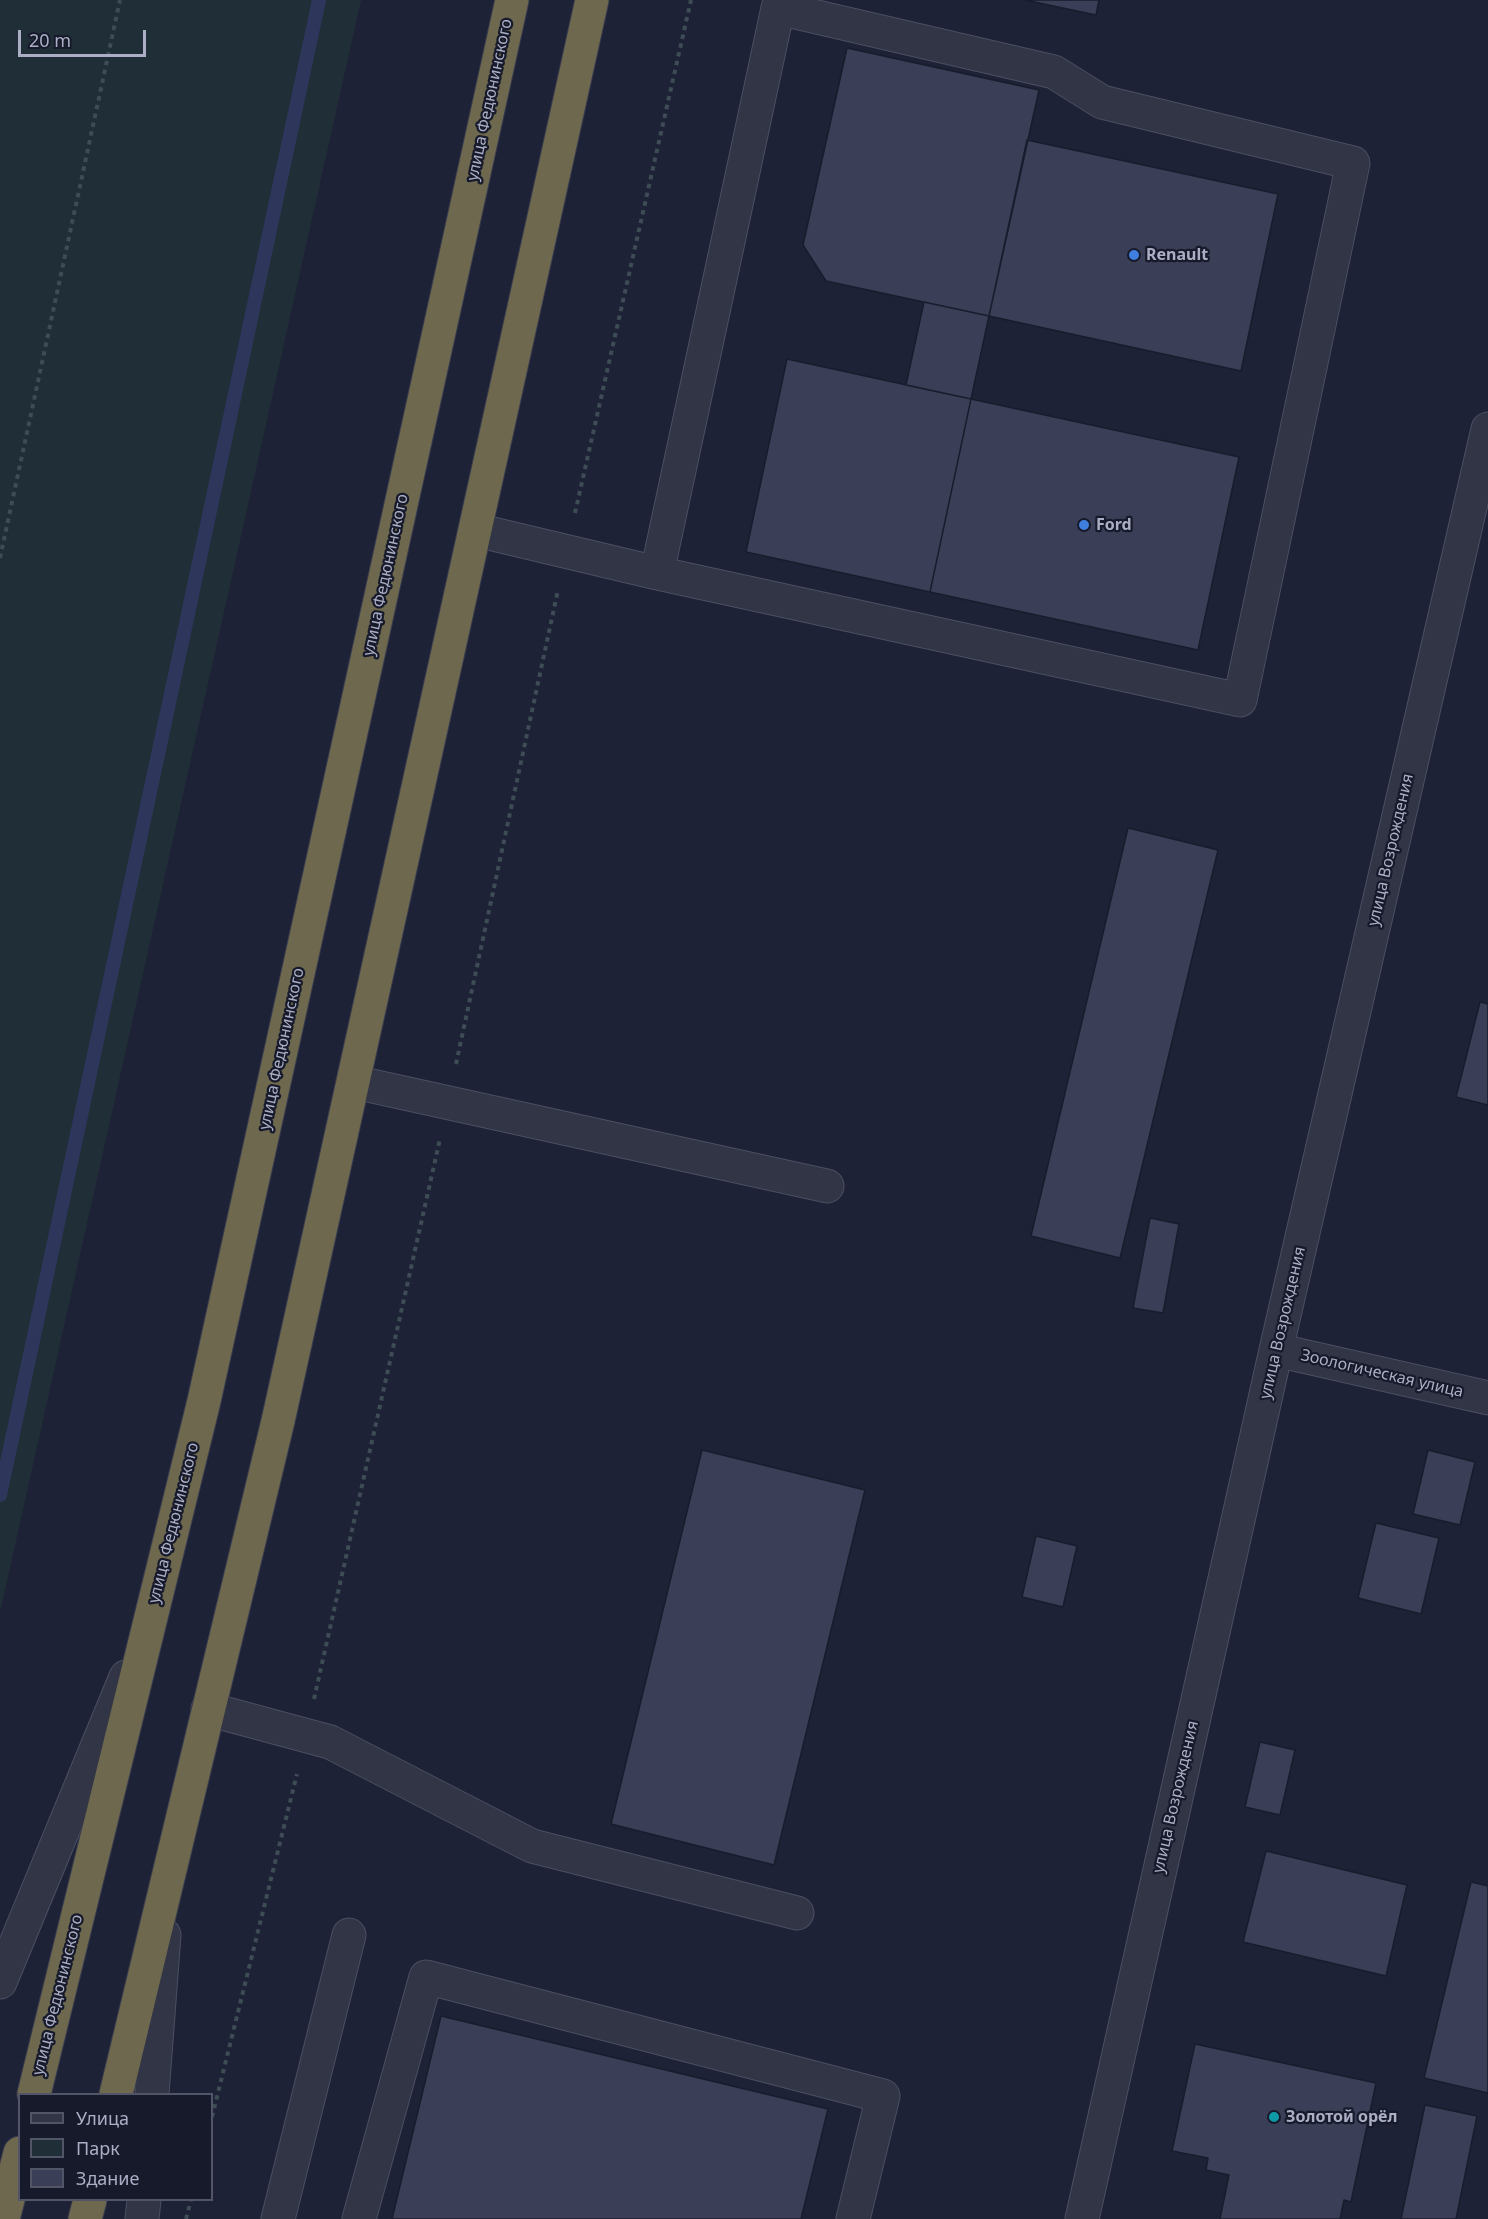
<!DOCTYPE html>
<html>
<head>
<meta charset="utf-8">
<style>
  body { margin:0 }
  #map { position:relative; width:1488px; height:2219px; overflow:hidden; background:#1e2236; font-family:"Noto Sans",sans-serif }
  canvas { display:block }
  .legend { position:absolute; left:18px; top:2093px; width:195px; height:108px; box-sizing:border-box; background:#171a2b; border:2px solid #525568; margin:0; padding:8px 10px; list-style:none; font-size:18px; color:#abaec4 }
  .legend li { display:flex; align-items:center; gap:12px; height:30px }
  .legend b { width:30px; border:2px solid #525568 }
  .scale { position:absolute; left:18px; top:30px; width:128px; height:27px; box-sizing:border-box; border:3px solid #abaec4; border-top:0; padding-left:8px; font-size:18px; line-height:21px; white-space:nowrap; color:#abaec4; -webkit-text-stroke:4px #171a2b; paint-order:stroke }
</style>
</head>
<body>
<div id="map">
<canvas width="1488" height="2219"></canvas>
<ul class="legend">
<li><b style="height:8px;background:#313546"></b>Улица</li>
<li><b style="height:16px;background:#202f37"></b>Парк</li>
<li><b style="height:16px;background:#3a3f57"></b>Здание</li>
</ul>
<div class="scale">20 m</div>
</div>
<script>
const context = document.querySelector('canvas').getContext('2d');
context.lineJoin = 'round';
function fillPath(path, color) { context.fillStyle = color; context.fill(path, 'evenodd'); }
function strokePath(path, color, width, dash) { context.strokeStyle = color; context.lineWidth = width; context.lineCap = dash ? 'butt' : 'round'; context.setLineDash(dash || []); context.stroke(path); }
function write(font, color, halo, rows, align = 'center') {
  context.font = font + ' "Noto Sans",sans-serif'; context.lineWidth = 4.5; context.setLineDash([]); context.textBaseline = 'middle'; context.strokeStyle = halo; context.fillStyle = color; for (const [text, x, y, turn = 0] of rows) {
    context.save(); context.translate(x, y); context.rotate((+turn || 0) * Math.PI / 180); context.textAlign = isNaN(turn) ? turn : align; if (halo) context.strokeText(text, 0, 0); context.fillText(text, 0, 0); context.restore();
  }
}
fillPath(new Path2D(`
  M0 0H361L0 1612Z`), '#202f37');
strokePath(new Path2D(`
  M0 1495 319 0`), '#2e365c', 14);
const building = new Path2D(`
  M1025 0H1099L1096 15Z
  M847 48 1039 90 989 316 826 281 803 245Z
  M1027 140 1278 194 1241 371 989 316Z
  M924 302 989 316 971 399 906 385Z
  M787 359 971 399 930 592 746 552Z
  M971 399 1239 457 1198 650 930 592Z
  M1128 828 1218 850 1120 1258 1031 1236Z
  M1480 1002 1488 1004V1105L1456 1097Z
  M1150 1218 1179 1224 1163 1313 1133 1308Z
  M702 1450 865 1490 774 1865 611 1824Z
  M1428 1450 1475 1462 1460 1525 1413 1514Z
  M1376 1523 1439 1538 1421 1614 1358 1598Z
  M1036 1536 1077 1546 1063 1607 1022 1597Z
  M1260 1742 1295 1750 1280 1815 1245 1807Z
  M1266 1851 1407 1885 1386 1976 1243 1942Z
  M1471 1882 1488 1886V2093L1424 2078Z
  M441 2016 828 2109 801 2219H392Z
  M1195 2044 1376 2083 1351 2202 1344 2200 1340 2219H1220L1229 2175 1206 2170 1208 2158 1172 2151Z
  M1425 2105 1477 2116 1456 2219H1401Z`);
fillPath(building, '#3a3f57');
strokePath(building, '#191c2d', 1.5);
const minor = new Path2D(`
  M476 530 657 573 778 8 1054 72 1102 102 1353 163 1240 700 657 573
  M354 1082 827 1186
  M1276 1350 1488 1398
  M208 1709 330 1742 532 1846 797 1913
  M0 1982 126 1677
  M152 2094 164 1935
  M142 2219 144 2200
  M278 2219 349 1935
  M359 2219 426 1977 883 2096 853 2219
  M1082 2219 1276 1350 1488 429`);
const highway = new Path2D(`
  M34 2094 204 1401 512 0
  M116 2094 278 1421 592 0
  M3 2219 20 2153
  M85 2219 90 2200`);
strokePath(minor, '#4c4f62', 35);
strokePath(highway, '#393c4e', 35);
strokePath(new Path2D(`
  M575 513 691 0
  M0 558 120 0
  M456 1064 558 590
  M314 1699 440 1139
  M212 2117 297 1774
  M186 2219 191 2200`), '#3d4c55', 4, [4.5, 4.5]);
strokePath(minor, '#313546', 33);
strokePath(highway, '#6d684e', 33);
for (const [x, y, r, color] of [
  [1134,255,6,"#3f7fe0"],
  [1084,525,6,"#3f7fe0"],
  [1274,2117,6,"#0f9aa8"]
]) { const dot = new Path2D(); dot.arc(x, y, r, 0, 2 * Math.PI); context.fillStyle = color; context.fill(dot); strokePath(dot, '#171a2b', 2); }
write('16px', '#abaec4', '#171a2b', [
  ["улица Федюнинского",490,100,-78],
  ["улица Федюнинского",386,575,-78],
  ["улица Возрождения",1391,850,-77],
  ["улица Федюнинского",282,1049,-78],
  ["улица Возрождения",1283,1323,-77],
  ["Зоологическая улица",1382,1374,13],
  ["улица Федюнинского",174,1523,-76],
  ["улица Возрождения",1176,1797,-77],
  ["улица Федюнинского",58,1995,-76]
]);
write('bold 16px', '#abaec4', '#171a2b', [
  ["Renault",1146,255],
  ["Ford",1096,525],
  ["Золотой орёл",1286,2117]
], 'left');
</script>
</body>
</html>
